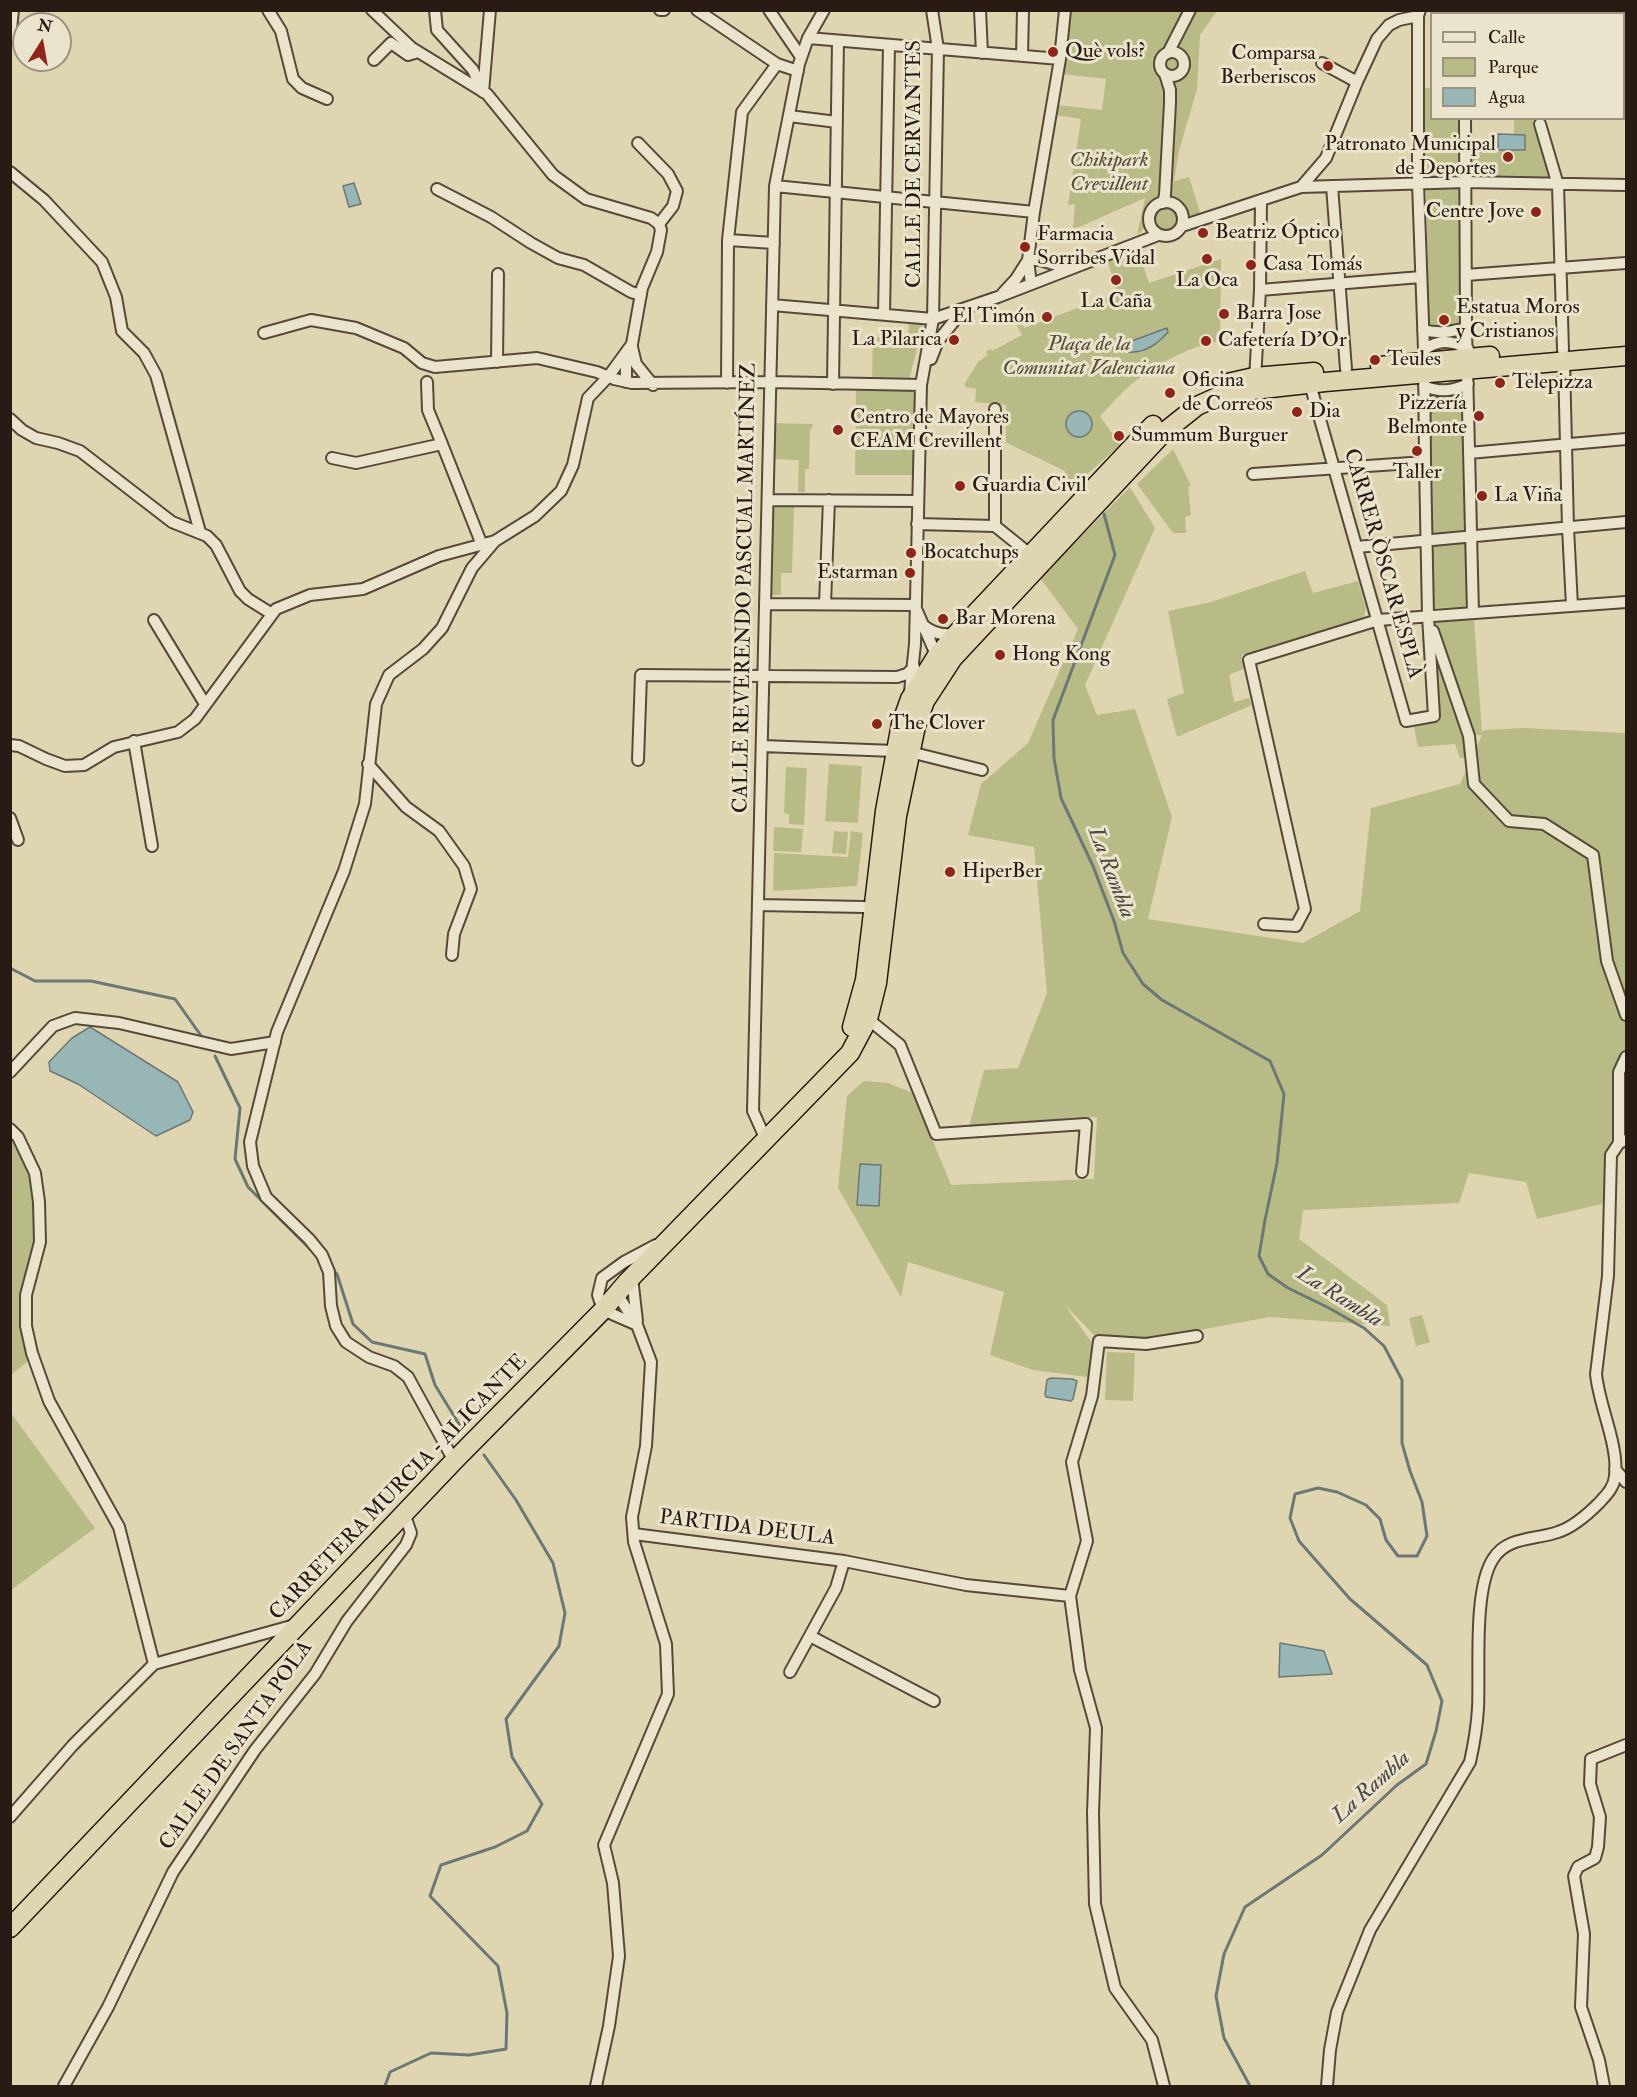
<!DOCTYPE html>
<html>
<head>
<meta charset="utf-8">
<style>
  body { margin:0 }
  #map { position:relative; width:1637px; height:2097px; overflow:hidden; background:#dfd5b0; font-family:"IM FELL Double Pica",serif }
  canvas { display:block }
  .frame { position:absolute; inset:0; border:12px solid #291a13; pointer-events:none }
  .legend { position:absolute; left:1430px; top:12px; width:195px; height:108px; box-sizing:border-box; background:#eae4cc; border:2px solid #9d9382; margin:0; padding:8px 10px; list-style:none; font-size:18px; color:#291a13 }
  .legend li { display:flex; align-items:center; gap:12px; height:30px }
  .legend b { width:30px; border:2px solid #9d9382 }
  .north { position:absolute; left:12px; top:12px; width:60px; height:60px; box-sizing:border-box; background:#eae4cc; border:2px solid #9d9382; border-radius:50%; rotate:11deg; font-size:16px; font-weight:700; line-height:24px; text-align:center; color:#291a13 }
  .north::after { content:''; display:block; margin:auto; width:21px; height:27px; background:#8f2418; clip-path:polygon(50% 0,100% 100%,50% 72%,0 100%) }
</style>
</head>
<body>
<div id="map">
<canvas width="1637" height="2097"></canvas>
<div class="frame"></div>
<ul class="legend">
<li><b style="height:8px;background:#eae4cc"></b>Calle</li>
<li><b style="height:16px;background:#b9bb86"></b>Parque</li>
<li><b style="height:16px;background:#99b6b7"></b>Agua</li>
</ul>
<div class="north">N</div>
</div>
<script>
const context = document.querySelector('canvas').getContext('2d');
context.lineJoin = 'round';
function fillPath(path, color) { context.fillStyle = color; context.fill(path, 'evenodd'); }
function strokePath(path, color, width, dash) { context.strokeStyle = color; context.lineWidth = width; context.lineCap = dash ? 'butt' : 'round'; context.setLineDash(dash || []); context.stroke(path); }
function write(font, color, halo, rows, align = 'center') {
  context.font = font + ' "IM FELL Double Pica",serif'; context.lineWidth = 6; context.setLineDash([]); context.textBaseline = 'middle'; context.strokeStyle = halo; context.fillStyle = color; for (const [text, x, y, turn = 0] of rows) {
    context.save(); context.translate(x, y); context.rotate((+turn || 0) * Math.PI / 180); context.textAlign = isNaN(turn) ? turn : align; if (halo) context.strokeText(text, 0, 0); context.fillText(text, 0, 0); context.restore();
  }
}
fillPath(new Path2D(`
  M1071 11H1217L1200 35 1197 89 1179 151 1174 181 1189 177 1200 212 1195 218 1187 222C1187 201 1162 188 1148 208 1143 215 1146 223 1143 230L1137 235 1145 198 1079 227 1073 228 1075 204 1068 205 1081 119 1055 115 1057 105 1102 110 1106 79 1061 74Z
  M1424 88H1431L1432 118 1461 119 1464 327 1429 328Z
  M1514 119H1533L1549 173 1547 178H1471V142H1514Z
  M1154 219a12 12 0 1 1 24 0a12 12 0 1 1-24 0Z
  M1138 250 1149 283 1221 259 1220 341C1192 346 1164 360 1141 377 1126 387 1113 403 1100 416L1120 445 1069 490 1065 471 1007 443 1006 441V405L975 402 976 389 965 387V383L978 362 988 355 986 352 990 349 992 351 1022 335 1011 315 1017 312 1024 328 1118 293 1107 260Z
  M909 323 923 325 909 380 872 379 873 337 908 339Z
  M856 389H914V475H855Z
  M1463 409 1466 607 1434 608 1430 410Z
  M770 423 813 424 812 429H810L809 469H805V492H798L799 460 770 459Z
  M1173 449 1191 486 1188 487 1191 515 1185 517 1186 533H1173L1137 484Z
  M1130 487 1155 528 1085 685 1097 715 1135 709 1172 817 1148 919 1303 943 1360 911 1371 808 1460 784 1482 735H1474L1434 622 1474 619 1482 733 1484 730 1524 728 1626 733V1128L1602 1204 1537 1219 1526 1182 1469 1173 1459 1203 1303 1210 1299 1239 1387 1305 1390 1326 1269 1317 1146 1340 1095 1336 1064 1304 1100 1354 1095 1378 1033 1370 990 1355 1004 1292 908 1262 901 1297 838 1188 847 1096 864 1081 888 1083 913 1093 951 1185 1094 1179 1097 1117 969 1127 984 1070 1018 1068 1047 993 1034 847 968 835 981 784 1028 743 1078 629 1040 578Z
  M773 506H794L792 573H781V595H770Z
  M1305 571 1313 593 1358 581 1366 609 1362 623 1242 655 1245 668 1229 675 1234 702 1249 698 1252 705 1177 737 1167 699 1184 693 1168 611 1211 602Z
  M1433 643 1463 736 1465 758H1460L1455 744 1418 747 1414 727 1438 720Z
  M829 764 862 766 858 823 825 821Z
  M786 767 807 768 804 825 789 824V814L784 813Z
  M774 827 803 829 801 852 773 851Z
  M834 831 848 832 846 854 832 853Z
  M851 831 863 833 857 886 773 891 774 853 848 857Z
  M10 1137 29 1170 35 1199V1234L21 1305 28 1358 27 1362 11 1375Z
  M1422 1315 1430 1342 1416 1346 1409 1318Z
  M1107 1352 1135 1353 1133 1401 1105 1400Z
  M11 1413 95 1528 11 1590H10Z`), '#b9bb86');
const water = new Path2D(`
  M1498 134 1525 135V150H1498Z
  M354 183 361 204 349 207 343 186Z
  M1167 328 1168 332C1151 352 1135 356 1110 349Z
  M1066 424a13 13 0 1 1 26 0a13 13 0 1 1-26 0Z
  M90 1027 178 1082 193 1112 190 1120 156 1136 78 1084 50 1071 49 1062 72 1038Z
  M860 1164 881 1165 879 1206 857 1205Z
  M1051 1378 1072 1379 1077 1381 1073 1399 1071 1401 1046 1397 1045 1394 1047 1380Z
  M1280 1643 1324 1651 1332 1674 1279 1677Z`);
fillPath(water, '#99b6b7');
strokePath(water, '#6c7875', 1.5);
strokePath(new Path2D(`
  M1104 514 1115 555 1053 720 1054 758 1061 798 1093 866 1114 921 1123 953 1143 984 1162 1000 1270 1061 1284 1094 1277 1163 1265 1220 1259 1256 1268 1274 1288 1288 1329 1308 1364 1328 1384 1346 1402 1380V1443L1410 1471 1422 1502 1427 1536 1417 1556H1398L1386 1540 1380 1519 1366 1505 1337 1492 1318 1488 1295 1494 1290 1518 1299 1541 1350 1599 1427 1665 1442 1701 1436 1731 1426 1764 1397 1785 1322 1855 1245 1907 1224 1954 1216 1996 1224 2038 1250 2086
  M10 968 35 981H91L175 999 202 1037
  M215 1056 240 1108 235 1159 248 1187 311 1250
  M332 1269 337 1274 353 1324 372 1342 425 1354 435 1385 462 1429
  M385 2086 390 2072 431 2053 469 2055 506 2049 507 2013 498 1966 430 1896 441 1865 495 1847 527 1831 542 1804 512 1757 506 1719 559 1646 565 1613 553 1563 516 1500 484 1455`), '#6c7875', 3);
const minor = new Path2D(`
  M268 10 281 31 293 79 302 88 327 99
  M372 10 412 48 487 94 553 175 586 199 651 218 659 224 661 230 657 252 642 288 632 344 626 361V382
  M435 10 437 30 473 70 483 92
  M660 10H664
  M697 10 777 64 798 71
  M769 10 801 57
  M980 10 982 53
  M1452 10 1454 14
  M1483 14 1484 10
  M1624 22 1626 23
  M808 38 1060 59
  M10 39 13 10
  M1160 64a12 12 0 1 1 24 0a12 12 0 1 1-24 0Z
  M1168 53 1190 10
  M1022 56 1023 10
  M374 60 391 43 408 55 418 52
  M1322 63 1357 82
  M483 92 490 10
  M789 116 837 122
  M1465 118 1466 328 1473 613
  M1540 124 1558 185 1563 350
  M638 143 668 174 677 191 673 206 659 224
  M10 172 44 200 102 262 116 297 122 331 144 353 156 375 200 532
  M775 186 1034 212
  M1332 186 1346 369
  M1301 187 1326 158 1357 82 1377 39 1389 25 1399 20 1418 16
  M437 189 491 217 531 243 558 258 584 265 631 292 641 295
  M1149 219a17 17 0 1 1 34 0a17 17 0 1 1-34 0Z
  M1163 203 1165 195 1170 103V90L1165 74
  M1182 226 1301 187 1466 182 1626 185
  M728 240 774 243
  M1466 275 1626 263
  M1031 284 1028 260H1040L1070 269
  M1260 290 1421 277
  M1003 293 1016 279 1028 260 1034 212 1060 59 1065 10
  M772 305 933 319 998 297 1158 235
  M884 314 889 45
  M1423 330C1439 334 1451 332 1466 328
  M264 333 311 320 356 328 404 348 422 363 435 367 537 358 597 372 614 379 632 383 770 382 921 385
  M632 347 636 364 653 385
  M1424 350C1439 339 1451 340 1468 349
  M931 359 938 341 963 310
  M497 362 498 274
  M1564 362 1568 528 1572 606
  M1255 380 1260 290 1261 200
  M427 382 428 410 442 444
  M727 383 728 240 742 112 777 64
  M833 384 838 41
  M1310 384 1406 721 1434 716 1428 616 1425 462 1424 350 1418 183V16L1420 10
  M1424 386C1441 393 1452 391 1468 384
  M1424 408C1440 401 1452 400 1468 406
  M10 419 22 430 36 438 58 443 80 451 172 522 207 536 216 545 240 591 248 599 272 614
  M1469 453 1626 439
  M332 458 356 463 442 444 482 545
  M1253 474 1425 462
  M768 500 917 501
  M917 524 995 526 1031 555
  M995 526V409
  M1357 547 1626 522
  M765 604 915 605
  M825 604 829 500
  M917 611 934 650 935 660
  M154 620 205 704
  M924 626C934 634 944 636 957 633
  M1433 631 1469 736 1474 784 1509 821 1544 824 1593 855 1607 961 1626 1015
  M910 692 915 644 921 385 933 319 938 49 932 10
  M134 741 152 846
  M10 745 19 746 46 759 65 766 84 765 114 747 178 732 195 719 276 609 310 595 363 589 439 556 495 541 535 516 561 491 573 465 588 398 608 377 632 344
  M762 746 895 751
  M910 752 982 770
  M638 760 641 675 897 677 907 674 914 667
  M368 764 406 807 439 831 464 866 471 889 454 934 452 955
  M10 818 18 840
  M758 905 864 907
  M1264 924 1296 926 1305 909 1249 660 1378 620 1626 602
  M868 1019 900 1045 936 1134 1086 1124 1082 1172
  M10 1072 53 1026 75 1018 119 1023 231 1049 275 1042
  M10 1129 18 1137 35 1173 39 1202 40 1242 26 1295V1326L32 1353 49 1401 119 1527 154 1664 295 1625
  M766 1140 753 1111 775 186 799 64 808 38 824 10
  M1619 1143V1072L1626 1057
  M632 1277 637 1321
  M635 1324 603 1310 598 1295 602 1278 624 1262 656 1245
  M454 1461 408 1377 394 1366 369 1357 346 1342 336 1326 331 1306 329 1272 322 1255 309 1239 266 1197 253 1166 250 1142 277 1032 344 871 365 804 376 704 389 675 423 649 442 628 472 568 495 541
  M1615 1469 1626 1482
  M634 1534 844 1561 966 1585 1070 1596 1087 1541 1072 1462 1092 1396 1099 1341 1146 1344 1197 1336
  M1070 1596 1080 1670 1096 1728 1093 1813 1095 1904 1115 1988 1152 2040 1164 2086
  M810 1636 934 1701
  M790 1672 836 1588 844 1561
  M10 1817 73 1745 154 1664
  M64 2086 108 2007 173 1872 255 1750 315 1674 347 1621 406 1545 411 1533 404 1513
  M596 2086 609 2026 619 1956 613 1883 604 1845 668 1694 666 1644 634 1542 632 1517 646 1446 651 1362 637 1325 617 1294
  M1327 2086 1330 2050 1337 2012 1370 1930 1470 1762C1474 1744 1477 1726 1478 1708 1480 1670 1473 1590 1493 1559 1507 1536 1536 1540 1558 1532 1574 1527 1588 1514 1599 1503 1606 1495 1614 1488 1615 1476 1619 1446 1599 1406 1596 1374L1608 1276 1611 1155 1619 1143 1626 1140
  M1604 2086 1599 2060 1581 2007 1584 1934 1574 1876 1578 1867 1595 1858 1598 1847 1600 1817 1590 1784 1591 1759 1626 1745`);
const trunk = new Path2D(`
  M1380 366 1490 356
  M1223 384 1254 377 1314 372
  M852 1027 865 980 885 811 901 724 910 699 936 657 957 633 1153 425
  M10 1928 454 1461 603 1310 628 1281 850 1053 868 1019 877 983 897 816 916 726 925 701 953 658 1163 433 1197 406 1226 393 1325 382 1626 356`);
strokePath(minor, '#56493a', 14);
strokePath(trunk, '#291a13', 21);
strokePath(minor, '#eae4cc', 10);
strokePath(trunk, '#dfd5b0', 18);
for (const [x, y, r, color] of [
  [1053,52,6,"#8f2418"],
  [1328,66,6,"#8f2418"],
  [1508,157,6,"#8f2418"],
  [1536,212,6,"#8f2418"],
  [1203,233,6,"#8f2418"],
  [1025,247,6,"#8f2418"],
  [1207,259,6,"#8f2418"],
  [1251,265,6,"#8f2418"],
  [1116,280,6,"#8f2418"],
  [1224,314,6,"#8f2418"],
  [1047,317,6,"#8f2418"],
  [1444,320,6,"#8f2418"],
  [954,340,6,"#8f2418"],
  [1206,341,6,"#8f2418"],
  [1375,360,6,"#8f2418"],
  [1500,383,6,"#8f2418"],
  [1170,393,6,"#8f2418"],
  [1297,412,6,"#8f2418"],
  [1479,416,6,"#8f2418"],
  [838,430,6,"#8f2418"],
  [1119,436,6,"#8f2418"],
  [1417,451,6,"#8f2418"],
  [960,486,6,"#8f2418"],
  [1482,496,6,"#8f2418"],
  [911,553,6,"#8f2418"],
  [910,573,6,"#8f2418"],
  [943,619,6,"#8f2418"],
  [1000,655,6,"#8f2418"],
  [877,724,6,"#8f2418"],
  [950,872,6,"#8f2418"]
]) { const dot = new Path2D(); dot.arc(x, y, r, 0, 2 * Math.PI); context.fillStyle = color; context.fill(dot); strokePath(dot, '#eae4cc', 2); }
write('21px', '#291a13', '#eae4cc', [
  ["Què vols?",1065,52],
  ["Comparsa",1316,54,"right"],
  ["Berberiscos",1316,78,"right"],
  ["Patronato Municipal",1496,145,"right"],
  ["de Deportes",1496,169,"right"],
  ["Centre Jove",1524,212,"right"],
  ["Beatriz Óptico",1215,233],
  ["Farmacia",1037,235],
  ["Sorribes Vidal",1037,259],
  ["Casa Tomás",1263,265],
  ["La Oca",1207,281,"center"],
  ["La Caña",1116,302,"center"],
  ["Estatua Moros",1456,308],
  ["y Cristianos",1456,332],
  ["Barra Jose",1236,314],
  ["El Timón",1035,317,"right"],
  ["La Pilarica",942,340,"right"],
  ["Cafetería D'Or",1218,341],
  ["Teules",1387,360],
  ["Oficina",1182,381],
  ["de Correos",1182,405],
  ["Telepizza",1512,383],
  ["Pizzería",1467,404,"right"],
  ["Belmonte",1467,428,"right"],
  ["Dia",1309,412],
  ["Centro de Mayores",850,418],
  ["CEAM Crevillent",850,442],
  ["Summum Burguer",1131,436],
  ["Taller",1417,473,"center"],
  ["Guardia Civil",972,486],
  ["La Viña",1494,496],
  ["Bocatchups",923,553],
  ["Estarman",898,573,"right"],
  ["Bar Morena",955,619],
  ["Hong Kong",1012,655],
  ["The Clover",889,724],
  ["HiperBer",962,872]
], 'left');
write('italic 21px', '#544a36', '#eae4cc', [
  ["Chikipark",1109,161],
  ["Crevillent",1109,185],
  ["Plaça de la",1089,345],
  ["Comunitat Valenciana",1089,369]
]);
write('21px', '#291a13', '#eae4cc', [
  ["CALLE DE CERVANTES",915,164,-90],
  ["CARRER ÒSCAR ESPLÀ",1382,564,74],
  ["CALLE REVERENDO PASCUAL MARTÍNEZ",746,588,-89],
  ["CARRETERA MURCIA - ALICANTE",399,1488,-46],
  ["PARTIDA DEULA",747,1529,7],
  ["CALLE DE SANTA POLA",237,1746,-55]
]);
write('italic 22px', '#4b4944', '#eae4cc', [
  ["La Rambla",1110,873,69],
  ["La Rambla",1339,1298,32],
  ["La Rambla",1372,1788,-42]
]);
</script>
</body>
</html>
